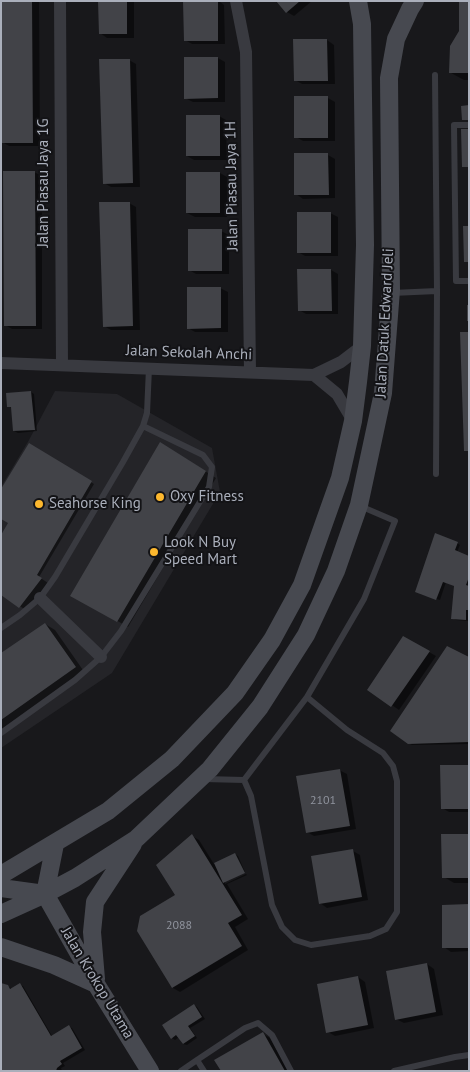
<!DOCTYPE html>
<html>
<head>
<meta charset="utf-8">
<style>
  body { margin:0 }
  #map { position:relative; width:470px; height:1072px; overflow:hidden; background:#18181b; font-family:"PT Sans",sans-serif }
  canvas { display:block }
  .frame { position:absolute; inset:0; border:2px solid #aaafbb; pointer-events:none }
</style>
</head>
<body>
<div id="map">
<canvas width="470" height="1072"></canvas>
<div class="frame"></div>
</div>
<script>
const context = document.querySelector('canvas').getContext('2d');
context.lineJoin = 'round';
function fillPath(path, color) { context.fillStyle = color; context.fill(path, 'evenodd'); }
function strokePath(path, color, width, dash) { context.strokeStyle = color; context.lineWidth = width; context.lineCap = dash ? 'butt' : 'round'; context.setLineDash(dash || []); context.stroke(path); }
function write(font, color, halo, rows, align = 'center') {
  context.font = font + ' "PT Sans",sans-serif'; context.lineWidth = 4; context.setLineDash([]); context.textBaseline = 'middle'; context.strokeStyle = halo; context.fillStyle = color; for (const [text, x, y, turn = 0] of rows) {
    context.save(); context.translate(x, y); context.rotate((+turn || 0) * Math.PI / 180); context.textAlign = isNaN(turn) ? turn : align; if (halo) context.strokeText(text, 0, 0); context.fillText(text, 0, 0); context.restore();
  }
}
fillPath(new Path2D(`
  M55 391 117 394 212 448 220 492 112 673 1 748V487L29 440Z`), '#242428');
fillPath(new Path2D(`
  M1 1H39L40 146H9L2 142Z
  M100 1H134V38H107L100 33Z
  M185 1H219L224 5 225 44H192L185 40Z
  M278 1H312L294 16 287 12Z
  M469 1V80H464L451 73 460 31Z
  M327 40 334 45 335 84H302L295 80V41Z
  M218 58 225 62V102H193L185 98Z
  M129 60 136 64 140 187H111L104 183Z
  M328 98 335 102V141H303L296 137Z
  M219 116 226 120 227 160H194L187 156Z
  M328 155 335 159V198L303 199 296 194Z
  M34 172 42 176V329H12L5 325Z
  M220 173 227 177V217H195L187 213Z
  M129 203 136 207 140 330H111L104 326Z
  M330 213 338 217V256H305L298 252Z
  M221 231 229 235V274H196L189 270Z
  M298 270H331L338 274V314H306L299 310Z
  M220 288 228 292V332H195L188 328Z
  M31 392 34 394 37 431 18 433 14 431 12 408 8 406Z
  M29 445 94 484 39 577 48 583 27 611 1 593Z
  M170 449 216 478 128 627 72 595Z
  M457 543 460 545 457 552 469 557 468 621 456 620 452 618 455 586 446 582 440 600 420 594Z
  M45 624 55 630 85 673 1 733V655Z
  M403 637 436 656 399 710 369 689Z
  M469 658V744L412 745 408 743Z
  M469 766V812H449L442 808Z
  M339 770 347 774 356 829 314 836 307 832Z
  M469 835V883H454L444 877Z
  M192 836 199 840 214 864 235 854 238 856 245 872 225 881V884L246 874 247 875 227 884 248 919 235 927 248 950 180 992 173 988 139 931 177 897Z
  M353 851 360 855 368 900 327 908 320 903Z
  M469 906V951L451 952 444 947Z
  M427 964 434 969 443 1015 404 1023 396 1019Z
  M358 977 365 982 374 1028 335 1036 328 1032Z
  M20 985 23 986 52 1036 69 1027 72 1028 85 1050 63 1063 65 1066 61 1068 62 1071H1L7 986 13 989Z
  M194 1005 197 1007 205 1019 190 1028 197 1038 187 1045 183 1044 179 1037 175 1040 172 1038Z
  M263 1034 270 1038 289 1071H222Z`), '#0007');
fillPath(new Path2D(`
  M1 1H32L33 143H1Z
  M98 1H127V34H99Z
  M183 1H218V41H184Z
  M276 1H300L286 13Z
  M459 1H469V73H449L450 46 459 31Z
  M293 39H327L328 81H294Z
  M184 57H218V98L184 99Z
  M99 59H130L133 183 103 184Z
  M294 96H328V138H294Z
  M469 105V120H462L461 106Z
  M186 115H220V156H186Z
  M461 129H469V167H462Z
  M294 153H328L329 195H294Z
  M3 171H35L36 326H4Z
  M186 172H220V213H186Z
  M99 202H130L133 326 103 327Z
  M297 212H331V253H297Z
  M463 226H469V262H464Z
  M188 229H222V271H188Z
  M297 269H331L332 311H298Z
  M187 287H221V328L187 329Z
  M467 305H469V321H467Z
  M460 332H469V451H464Z
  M31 391 35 430 13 431 11 407H7L6 393Z
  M160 442 206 471 117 622 70 596Z
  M29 443 92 481 37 575 42 578 19 608 1 595V535L8 523 1 519V489Z
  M435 533 458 542 455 550 469 556V577L466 585 469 586V610H466V620L451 619 454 586 443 582 436 600 415 592Z
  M45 623 76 667 1 720V653Z
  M403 636 430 651 391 707 367 690Z
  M447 646 469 657V742L408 744 390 731Z
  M440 765H469V809H441Z
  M340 769 350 826 306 833 296 776Z
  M192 834 242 915 228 923 242 946 172 988 137 931 140 916 175 895 156 865Z
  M441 834H469V878H442Z
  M353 849 362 897 319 904 311 856Z
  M235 853 245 873 223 883 214 863Z
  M469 904V948H442V905Z
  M427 963 436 1012 395 1020 386 971Z
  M358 976 368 1025 326 1033 317 984Z
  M1 983 8 985 10 989 20 983 51 1036 69 1025 82 1048 60 1061 62 1064 57 1068 56 1071H1Z
  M194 1004 202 1017 188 1026 195 1036 183 1044 176 1035 171 1039 162 1025Z
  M263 1032 285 1071H221L214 1060Z`), '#424348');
strokePath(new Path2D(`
  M435 75 437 291 436 474
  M469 125H454L456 281H469
  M392 293 437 291
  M1 628 20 615 40 598 55 577 123 462 143 426 147 413 149 368
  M1 733 75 680 101 657 121 631 209 487 212 467 203 455 143 426
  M204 779 244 780 251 796 272 905 282 927 295 940 311 945 370 936 386 929 397 912V781L393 766 383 753 347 730 307 697 364 599 395 521 360 506
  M244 780 307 697
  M197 1060 245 1028 258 1023 272 1035 291 1071
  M181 1071 197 1060 204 1071
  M394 1071 455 1057 469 1055`), '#393a40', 6);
strokePath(new Path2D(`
  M60 1 62 365
  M236 1 246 52 250 372
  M1 363 314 375 337 394 353 421
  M314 375 341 362 362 346
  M40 598 101 657`), '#393a40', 12);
strokePath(new Path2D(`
  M1 875 108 811 172 759 235 693 272 640 302 585 340 478 353 421 358 382 362 346 365 245 362 24 358 1
  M1 888 45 894
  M45 894 96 984 150 1071
  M45 894 55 844
  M1 914 45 894 75 878 136 839 210 769 260 707 306 635 336 571 359 505 383 393 391 290 389 78 396 39 410 9 415 1
  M1 947 54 965 96 984
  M96 979 92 932 95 902 133 844`), '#474950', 18);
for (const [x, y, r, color] of [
  [160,497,5,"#fdb82e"],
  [39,504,5,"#fdb82e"],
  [154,552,5,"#fdb82e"]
]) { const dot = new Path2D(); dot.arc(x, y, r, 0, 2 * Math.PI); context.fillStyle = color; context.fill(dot); strokePath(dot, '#131316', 2); }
write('12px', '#90949e', null, [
  ["2101",323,801],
  ["2088",179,926]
]);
write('15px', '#aaafbb', '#131316', [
  ["Jalan Piasau Jaya 1G",44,183,-90],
  ["Jalan Piasau Jaya 1H",232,186,-91],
  ["Jalan Datuk Edward Jeli",385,323,-87],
  ["Jalan Sekolah Anchi",189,353,2],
  ["Jalan Krokop Utama",97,983,59]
]);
write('15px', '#aaafbb', '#131316', [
  ["Oxy Fitness",170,497],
  ["Seahorse King",49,504],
  ["Look N Buy",164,543],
  ["Speed Mart",164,560]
], 'left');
</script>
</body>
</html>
